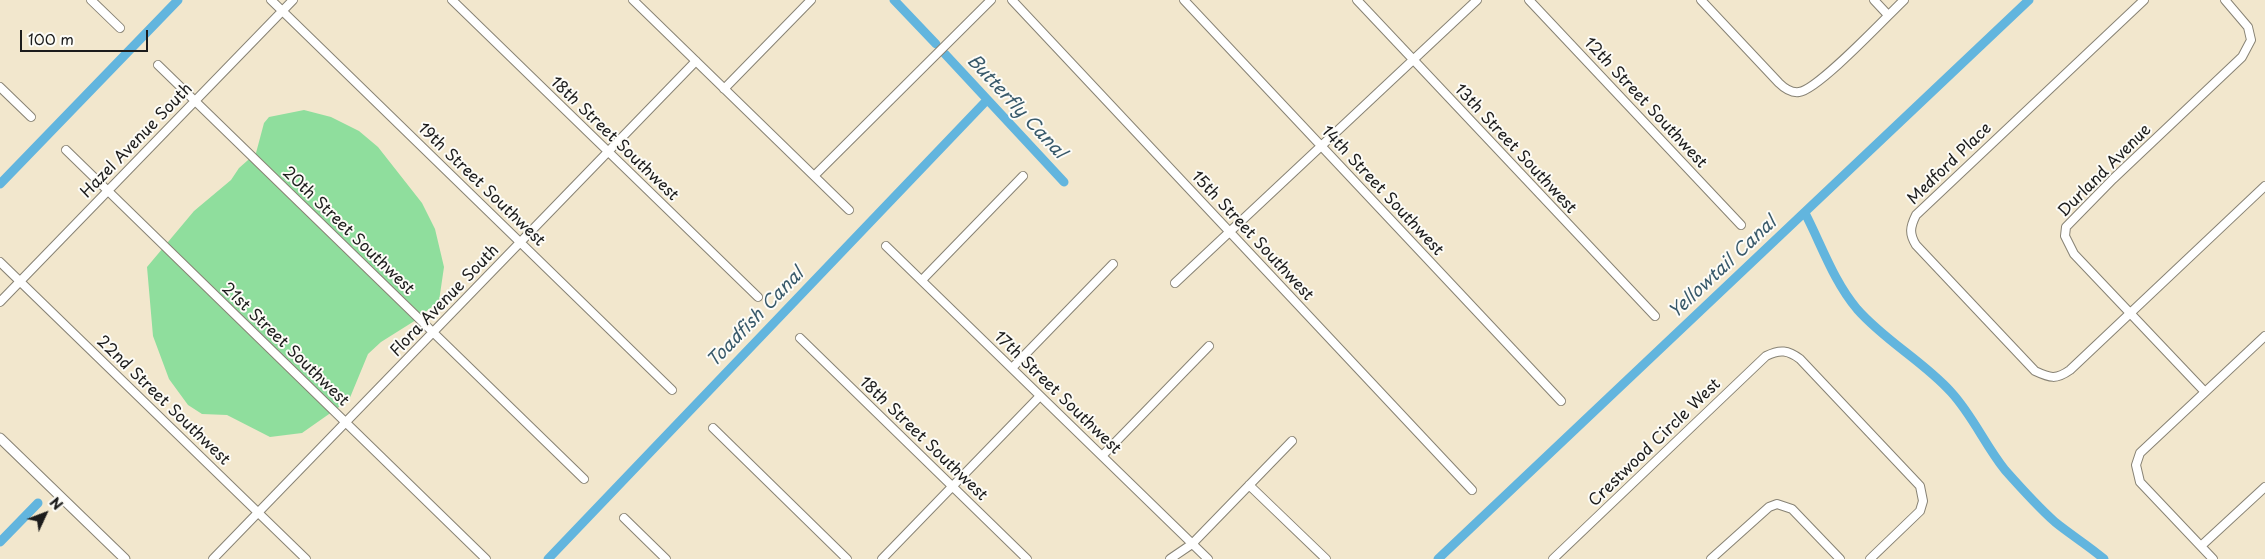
<!DOCTYPE html>
<html>
<head>
<meta charset="utf-8">
<style>
  body { margin:0 }
  #map { position:relative; width:2265px; height:559px; overflow:hidden; background:#f2e7cd; font-family:"Playpen Sans",sans-serif }
  canvas { display:block }
  .north { position:absolute; left:20px; top:489px; width:50px; height:50px; -webkit-text-stroke:4px #fdfcf7; paint-order:stroke; rotate:47deg; font-size:14px; font-weight:700; line-height:20px; text-align:center; color:#1c1c1c }
  .north::after { content:''; display:block; margin:auto; width:18px; height:22px; background:#1c1c1c; clip-path:polygon(50% 0,100% 100%,50% 72%,0 100%) }
  .scale { position:absolute; left:20px; top:30px; width:128px; height:22px; box-sizing:border-box; border:2px solid #1c1c1c; border-top:0; padding-left:6px; font-size:15px; line-height:18px; white-space:nowrap; color:#1c1c1c; -webkit-text-stroke:4px #fdfcf7; paint-order:stroke }
</style>
</head>
<body>
<div id="map">
<canvas width="2265" height="559"></canvas>
<div class="north">N</div>
<div class="scale">100 m</div>
</div>
<script>
const context = document.querySelector('canvas').getContext('2d');
context.lineJoin = 'round';
function fillPath(path, color) { context.fillStyle = color; context.fill(path, 'evenodd'); }
function strokePath(path, color, width, dash) { context.strokeStyle = color; context.lineWidth = width; context.lineCap = dash ? 'butt' : 'round'; context.setLineDash(dash || []); context.stroke(path); }
function write(font, color, halo, rows, align = 'center') {
  context.font = font + ' "Playpen Sans",sans-serif'; context.lineWidth = 4; context.setLineDash([]); context.textBaseline = 'middle'; context.strokeStyle = halo; context.fillStyle = color; for (const [text, x, y, turn = 0] of rows) {
    context.save(); context.translate(x, y); context.rotate((+turn || 0) * Math.PI / 180); context.textAlign = isNaN(turn) ? turn : align; if (halo) context.strokeText(text, 0, 0); context.fillText(text, 0, 0); context.restore();
  }
}
fillPath(new Path2D(`
  M304 110 331 117 359 131 378 147 422 203 435 229 444 267 439 301 416 320 381 342 368 354 349 400 302 433 270 437 227 415 202 414 188 405 169 379 153 336 147 267 194 211 231 180 239 168 256 153 264 123 269 117Z`), '#8fde9d');
strokePath(new Path2D(`
  M894 0 936 44
  M945 54 1064 182
  M0 184 178 0
  M1805 213C1822 246 1833 280 1857 309 1885 341 1923 361 1951 392 1973 416 1985 445 2005 470 2021 488 2037 506 2055 522 2071 535 2089 546 2104 559
  M0 542 38 503
  M548 559 987 100
  M1438 559 2029 0`), '#62b5de', 9);
const minor = new Path2D(`
  M91 0 120 28
  M271 0 672 390
  M452 0 758 297
  M633 0 849 210
  M1012 0 1472 490
  M1184 0 1561 401
  M1357 0 1655 316
  M1529 0 1741 225
  M1701 0 1779 83C1784 88 1791 93 1799 92 1818 90 1886 17 1904 0
  M1874 0 1888 15
  M2144 0 1916 215C1910 227 1909 234 1916 245L2035 371C2050 378 2056 380 2070 370L2265 186
  M158 65 584 479
  M0 87 31 117
  M724 89 811 0
  M66 150 486 559
  M814 176 991 0
  M886 246 1208 559
  M0 262 306 559
  M922 280 1023 176
  M1175 283 1477 0
  M0 302 293 0
  M800 338 1027 559
  M1012 368 1113 264
  M2205 392 2074 254 2065 236 2066 227 2113 179 2242 57 2251 40 2248 27 2225 0
  M713 428 847 559
  M1102 456 1209 346
  M1249 485 1326 559
  M624 518 666 559
  M2201 546 2265 487
  M213 559 696 61
  M882 559 1040 396
  M1170 559 1192 544 1292 441
  M1553 559 1766 356C1780 349 1788 350 1800 359L1920 486 1923 501 1920 511 1870 559
  M1711 559 1769 507 1777 504 1792 509 1840 559
  M2213 559 2140 482 2136 465 2140 453 2265 336`);
const tertiary = new Path2D(`
  M0 438 125 559`);
strokePath(minor, '#878274', 10);
strokePath(tertiary, '#878274', 11);
strokePath(minor, '#fff', 8);
strokePath(tertiary, '#fff', 9);
write('16px', '#1c1c1c', '#fdfcf7', [
  ["12th Street Southwest",1645,103,47],
  ["18th Street Southwest",614,139,44],
  ["Hazel Avenue South",137,141,-46],
  ["13th Street Southwest",1515,149,47],
  ["Medford Place",1950,164,-44],
  ["Durland Avenue",2105,171,-45],
  ["19th Street Southwest",481,185,44],
  ["14th Street Southwest",1382,191,47],
  ["20th Street Southwest",348,231,44],
  ["15th Street Southwest",1252,236,47],
  ["Flora Avenue South",445,301,-46],
  ["21st Street Southwest",285,345,44],
  ["17th Street Southwest",1057,393,44],
  ["22nd Street Southwest",163,401,44],
  ["18th Street Southwest",923,439,44],
  ["Crestwood Circle West",1655,443,-44]
]);
write('italic 18px', '#38596a', '#fdfcf7', [
  ["Butterfly Canal",1016,107,47],
  ["Yellowtail Canal",1723,268,-43],
  ["Toadfish Canal",756,318,-46]
]);
</script>
</body>
</html>
